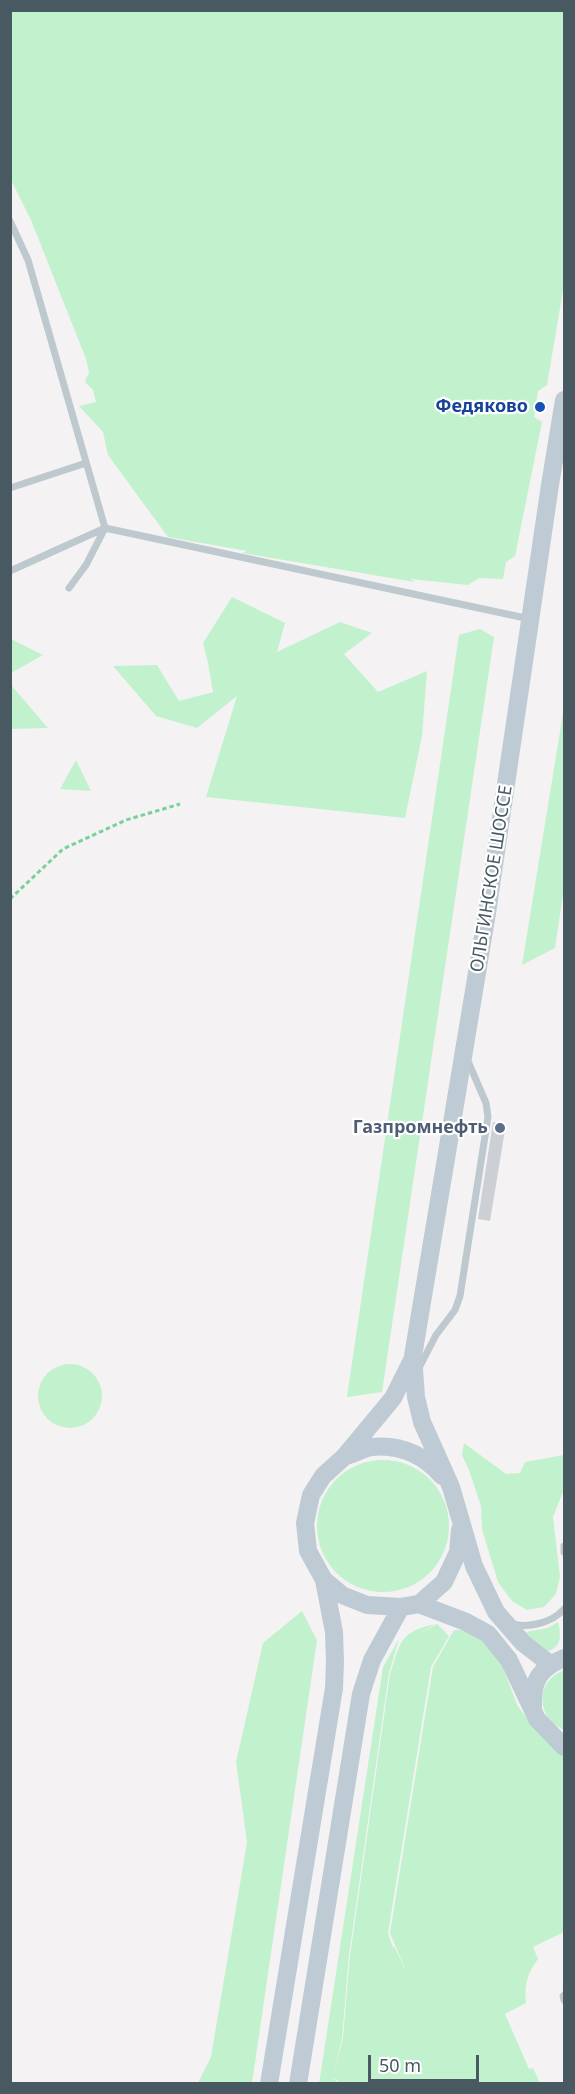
<!DOCTYPE html>
<html>
<head>
<meta charset="utf-8">
<style>
  body { margin:0 }
  #map { position:relative; width:575px; height:2094px; overflow:hidden; background:#f4f2f3; font-family:"Noto Sans",sans-serif }
  canvas { display:block }
  .frame { position:absolute; inset:0; border:12px solid #495961; pointer-events:none }
  .scale { position:absolute; left:368px; top:2055px; width:111px; height:27px; box-sizing:border-box; border:3px solid #495961; border-top:0; padding-left:8px; font-size:18px; line-height:21px; white-space:nowrap; color:#495961; -webkit-text-stroke:4px #fff; paint-order:stroke }
</style>
</head>
<body>
<div id="map">
<canvas width="575" height="2094"></canvas>
<div class="frame"></div>
<div class="scale">50 m</div>
</div>
<script>
const context = document.querySelector('canvas').getContext('2d');
context.lineJoin = 'round';
function fillPath(path, color) { context.fillStyle = color; context.fill(path, 'evenodd'); }
function strokePath(path, color, width, dash) { context.strokeStyle = color; context.lineWidth = width; context.lineCap = dash ? 'butt' : 'round'; context.setLineDash(dash || []); context.stroke(path); }
function write(font, color, halo, rows, align = 'center') {
  context.font = font + ' "Noto Sans",sans-serif'; context.lineWidth = 4.5; context.setLineDash([]); context.textBaseline = 'middle'; context.strokeStyle = halo; context.fillStyle = color; for (const [text, x, y, turn = 0] of rows) {
    context.save(); context.translate(x, y); context.rotate((+turn || 0) * Math.PI / 180); context.textAlign = isNaN(turn) ? turn : align; if (halo) context.strokeText(text, 0, 0); context.fillText(text, 0, 0); context.restore();
  }
}
fillPath(new Path2D(`
  M11 10 564 11V284L547 385 538 391 534 417 542 422 515 556 506 562 503 579 479 578 468 585 410 579 415 582 242 553 247 551 168 537 108 455 103 432 79 406 96 402 93 390 85 382 89 372 86 359 31 220 11 180Z
  M232 597 285 623 277 652 340 622 372 633 344 654 378 692 427 671 422 736 405 818 206 797 237 696 197 728 156 716 113 666 157 665 179 701 213 692 208 663 203 643Z
  M480 629 494 637 382 1392 347 1397 459 635Z
  M11 639 43 655 11 673Z
  M11 685 48 728 11 729Z
  M564 707V888L555 948 522 965Z
  M76 760 91 791 60 789Z
  M38 1396a32 32 0 1 1 64 0a32 32 0 1 1-64 0Z
  M464 1443 506 1474 520 1473 525 1462 564 1455V1489L553 1517 560 1577 556 1594 544 1607 527 1610 512 1601 498 1582 482 1529 481 1506 469 1470 462 1455Z
  M317 1526a66 66 0 1 1 132 0a66 66 0 1 1-132 0Z
  M302 1611 317 1640 252 2083H198L211 2057 247 1842 236 1762 263 1643Z
  M558 1622C561 1635 562 1647 548 1651L533 1642 526 1632 548 1628Z
  M435 1624 419 1634 437 1624 449 1636 431 1667 388 1933 393 1948 394 1946 407 1973 390 1933 433 1667 454 1630H473L500 1659 517 1705 534 1728 554 1744 564 1757V1932L533 1947 538 1959C527 1974 524 1985 526 2003L505 2014 529 2069 533 2068 540 2083 338 2084V2080L332 2079 337 2081V2083L319 2084 383 1667 399 1639 389 1673 349 1955 342 2038 333 2076 343 2038 350 1956 390 1674C401 1642 399 1632 435 1624Z
  M564 1670V1730C536 1717 534 1682 564 1670Z`), '#c1f2cd');
fillPath(new Path2D(`
  M493 1122 506 1124 490 1221 478 1219Z`), '#ccd0d5');
strokePath(new Path2D(`
  M10 899 63 849 126 820 180 804`), '#77d299', 3, [4.5, 3]);
strokePath(new Path2D(`
  M10 221 28 260 105 528 86 565 69 588
  M10 488 86 463
  M10 571 105 528 530 619
  M418 1370 436 1335 455 1310 460 1296 488 1117 486 1103 467 1059
  M564 1546V1552
  M512 1624C529 1628 552 1623 564 1609
  M564 1995 563 1996 564 2000`), '#bdc9cf', 7);
strokePath(new Path2D(`
  M349 1455C356 1453 364 1448 371 1447 400 1444 424 1455 442 1476
  M324 1580 342 1595 367 1605 401 1607 419 1604 444 1582 458 1552 460 1530
  M419 1604 466 1622 488 1634 509 1660 537 1719 564 1747
  M550 1664 523 1643 496 1612 474 1566 451 1487 422 1422 416 1397 413 1356 487 913 550 485 564 400
  M533 1706C532 1680 540 1668 564 1658
  M269 2084 334 1688 335 1662 334 1632 324 1580 308 1551 305 1523 311 1495 323 1476 344 1457 393 1398 413 1358
  M298 2084 361 1694 372 1660 401 1607`), '#becbd4', 18);
for (const [x, y, r, color] of [
  [540,407,6,"#1a4fb4"],
  [500,1128,6,"#5c6f8a"]
]) { const dot = new Path2D(); dot.arc(x, y, r, 0, 2 * Math.PI); context.fillStyle = color; context.fill(dot); strokePath(dot, '#fff', 2); }
write('bold 18px', '#164399', '#fff', [
  ["Федяково",528,407]
], 'right');
write('18px', '#495961', '#fff', [
  ["ОЛЬГИНСКОЕ ШОССЕ",492,879,-81]
]);
write('bold 18px', '#4e5e75', '#fff', [
  ["Газпромнефть",488,1128]
], 'right');
</script>
</body>
</html>
